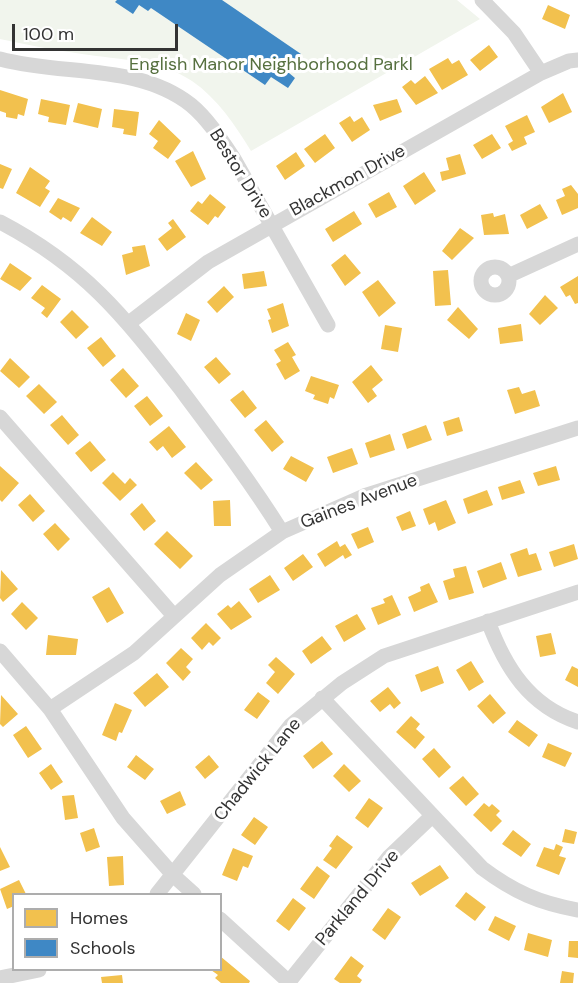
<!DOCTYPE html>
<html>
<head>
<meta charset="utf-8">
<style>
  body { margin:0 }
  #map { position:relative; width:578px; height:983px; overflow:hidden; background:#fff; font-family:"DM Sans",sans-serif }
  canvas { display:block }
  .legend { position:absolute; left:12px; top:893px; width:210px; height:78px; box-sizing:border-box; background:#fff; border:2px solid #adadad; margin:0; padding:8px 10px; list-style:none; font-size:18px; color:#333 }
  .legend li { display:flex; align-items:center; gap:12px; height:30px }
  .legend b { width:30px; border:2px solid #adadad }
  .scale { position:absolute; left:12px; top:24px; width:166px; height:27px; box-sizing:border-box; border:3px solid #333; border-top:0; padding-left:8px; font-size:18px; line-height:21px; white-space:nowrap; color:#333; -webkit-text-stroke:4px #fff; paint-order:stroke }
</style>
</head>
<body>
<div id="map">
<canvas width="578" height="983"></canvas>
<ul class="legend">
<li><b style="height:16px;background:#f2c14e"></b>Homes</li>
<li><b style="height:16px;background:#3f88c5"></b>Schools</li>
</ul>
<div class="scale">100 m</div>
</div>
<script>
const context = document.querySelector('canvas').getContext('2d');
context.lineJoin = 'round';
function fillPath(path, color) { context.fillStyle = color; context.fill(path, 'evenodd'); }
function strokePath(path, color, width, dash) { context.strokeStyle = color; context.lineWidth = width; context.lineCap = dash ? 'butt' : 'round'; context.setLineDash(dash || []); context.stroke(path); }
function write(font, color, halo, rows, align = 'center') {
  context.font = font + ' "DM Sans",sans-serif'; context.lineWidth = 6; context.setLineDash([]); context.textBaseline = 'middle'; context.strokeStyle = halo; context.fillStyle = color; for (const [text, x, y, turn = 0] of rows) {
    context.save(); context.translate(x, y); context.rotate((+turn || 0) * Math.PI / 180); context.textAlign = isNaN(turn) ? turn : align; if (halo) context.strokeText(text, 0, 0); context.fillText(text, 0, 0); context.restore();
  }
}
fillPath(new Path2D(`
  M0 0H457L480 19 251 151C235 125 218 99 192 81 159 59 120 60 82 54 54 50 27 45 0 39Z`), '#f1f5ed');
fillPath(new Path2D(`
  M548 5 570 15 565 29 542 19Z
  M489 45 498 57 480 71 470 60Z
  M448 58 452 64 459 60 468 75 442 90 429 69Z
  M425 76 438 93 416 105 402 87 411 80 415 84Z
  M0 90 28 99 24 116 18 114 17 119 6 117V113L0 111Z
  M563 93 572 112 549 123 541 107Z
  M41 99 70 105 66 125 48 122 49 117 38 114Z
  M397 99 402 112 380 121 373 105Z
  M78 103 102 109 98 128 73 122Z
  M114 109 139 112 136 136 123 134 124 129 112 127Z
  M527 115 535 132 524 137 527 144 512 151 508 144 513 141 505 126Z
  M350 116 354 122 362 117 370 130 352 142 339 123Z
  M159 120 181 141 168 159 153 148 158 141 149 134Z
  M325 134 335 148 315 163 304 149Z
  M492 134 501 148 482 159 473 145Z
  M193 151 206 179 191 187 175 161Z
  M296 152 305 166 285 180 276 166Z
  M460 154 466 174 442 181 440 172 449 170 446 158Z
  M0 164 12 169 3 189 0 188Z
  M30 167 50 181 45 188 50 191 40 207 16 193Z
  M424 172 436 191 415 205 403 186Z
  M571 185 578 194V208L562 215 556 200 565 196 562 189Z
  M389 192 397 207 376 218 368 204Z
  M210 194 226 207 218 218 215 216 208 225 190 211 198 201 202 204Z
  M58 198 80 208 71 222 63 217 61 220 49 212Z
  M540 204 548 218 527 229 520 215Z
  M354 211 362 224 333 242 325 229Z
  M493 213 494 217 505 214 509 234 484 235 481 215Z
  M92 217 112 232 102 246 80 233Z
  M173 219 186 237 167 251 158 239 172 228 168 223Z
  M460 228 474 238 452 260 442 251Z
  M145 245 150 266 126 275 122 255 133 252 132 247Z
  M345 254 361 273 345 286 331 265Z
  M10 263 32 278 20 291 0 279Z
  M448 270 451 305 435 306 433 271Z
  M264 271 267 286 244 289 242 274Z
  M578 276V303L575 304 570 295 566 297 560 287Z
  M378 280 396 303 379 317 362 292Z
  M42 285 61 299 47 318 41 313 45 308 31 298Z
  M224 286 234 297 217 313 207 302Z
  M545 295 558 308 540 325 529 314Z
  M283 303 289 326 272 333 268 320 271 319 267 309Z
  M458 307 478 329 469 339 447 320Z
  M72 310 89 327 76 339 60 322Z
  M186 313 200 320 191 341 177 334Z
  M521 324 523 341 500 344 498 328Z
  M385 325 402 328 398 352 381 349Z
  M101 337 116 356 103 367 87 348Z
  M288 342 296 355 292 357 300 371 285 380 276 364 281 361 274 350Z
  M216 357 231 374 219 384 204 367Z
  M10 358 30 377 19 388 0 371Z
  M371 365 383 380 372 389 377 396 368 403 352 382Z
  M123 368 139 386 126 398 110 380Z
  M311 376 339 385 334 399 330 397 328 404 313 399 315 395 305 391Z
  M39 384 57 402 44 414 26 396Z
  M519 387 522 394 535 390 540 406 515 414 507 390Z
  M243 390 257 408 245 418 230 400Z
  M147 396 163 416 150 426 134 406Z
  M62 415 79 435 68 445 50 425Z
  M459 417 463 431 447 436 443 422Z
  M266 420 284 442 272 452 254 430Z
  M426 425 432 440 407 449 402 434Z
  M169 426 186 447 172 458 163 446 157 451 149 442Z
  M390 434 395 450 370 458 365 443Z
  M90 441 106 460 91 472 75 453Z
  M352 448 358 464 333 473 327 457Z
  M291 456 314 468 306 482 283 469Z
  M196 462 213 480 201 490 184 473Z
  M0 466 19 483 2 502 0 500Z
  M556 466 560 480 538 486 533 473Z
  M113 472 125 484 130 478 137 485 120 501 102 483Z
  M520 480 525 493 502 500 498 487Z
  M487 490 493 505 468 514 463 499Z
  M30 494 45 511 33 522 18 505Z
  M230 500 231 526H214L213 501Z
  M446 500 456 523 438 531 435 522 429 525 423 509Z
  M142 503 156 521 144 531 130 514Z
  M410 511 416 526 402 531 396 517Z
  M55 523 70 539 58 551 43 534Z
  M368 527 374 542 358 549 351 534Z
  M167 531 193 556 180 569 154 544Z
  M337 541 340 547 345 544 352 555 345 559 343 555 325 567 317 554Z
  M574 544 578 559 554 567 549 552Z
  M527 548 529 555 536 553 542 570 518 577 510 554Z
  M303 554 313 567 293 581 284 568Z
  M501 562 507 579 483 588 477 571Z
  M466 566 474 593 449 600 443 581 455 577 453 569Z
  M1 570 18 589 3 602 0 598Z
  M270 575 280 590 258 603 249 589Z
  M429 583 438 602 414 612 408 597 421 591 420 587Z
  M109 587 124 613 107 623 92 597Z
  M392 595 401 615 378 625 371 608 385 603 383 599Z
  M239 601 252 617 231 630 217 614 228 605 231 608Z
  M22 602 38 618 26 630 11 614Z
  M357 614 366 629 344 642 335 626Z
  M206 623 221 638 213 646 209 642 202 650 191 638Z
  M551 633 556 654 540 657 536 636Z
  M48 635 78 639 76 655H46Z
  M322 636 332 649 311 664 302 651Z
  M181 648 193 659 186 667 191 672 183 681 166 663Z
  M276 657 295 674 278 694 266 683 275 672 268 665Z
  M471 661 484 682 469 691 456 670Z
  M438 666 444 683 421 692 415 675Z
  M572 666 578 669V687L565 680Z
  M157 673 169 687 145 707 133 693Z
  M388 687 401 703 394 709 390 704 380 712 370 701Z
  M258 692 270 701 257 719 244 710Z
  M490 694 506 713 493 724 477 706Z
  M1 695 18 714 3 727 0 724Z
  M115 703 132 710 122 733 119 732 116 741 102 735Z
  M411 716 420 724 416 729 425 737 415 749 396 732Z
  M517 720 538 735 529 747 508 732Z
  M26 726 42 749 28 758 13 735Z
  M322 741 333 754 313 769 303 756Z
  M548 743 572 753 565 767 542 757Z
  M434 748 451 767 439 778 422 759Z
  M136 755 154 769 145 780 127 767Z
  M209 755 219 767 205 779 195 767Z
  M51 764 63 782 51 790 39 773Z
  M344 764 361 781 349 792 333 776Z
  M463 776 479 794 466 806 449 788Z
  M180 791 186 805 167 814 160 801Z
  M74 795 78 818 65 820 62 796Z
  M369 798 383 808 368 828 355 818Z
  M484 803 489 807 492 804 500 811 496 815 502 821 491 832 473 815Z
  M254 817 268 827 255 845 241 835Z
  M94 828 100 847 86 852 80 833Z
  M565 829 577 832 574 844 562 842Z
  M513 830 531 844 521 857 502 844Z
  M337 835 353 847 336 869 323 860 332 848 329 846Z
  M556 844 563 847 559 856 566 858 559 875 536 866 544 847 554 850Z
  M0 847 10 867 0 871Z
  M233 848 253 856 248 868 243 866 237 881 222 875Z
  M123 856 124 885 109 886 107 857Z
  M440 865 449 878 420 896 411 883Z
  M317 866 330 876 314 899 300 889Z
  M19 880 26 894H14V906L7 909 0 889Z
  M466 892 486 907 475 921 455 906Z
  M293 898 306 908 289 931 276 921Z
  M388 908 401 917 385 940 372 930Z
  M495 916 516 926 509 941 488 930Z
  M528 933 552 940 548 957 524 950Z
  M569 941H578V958L568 957Z
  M220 956 250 981 249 983H221L215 978 218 975 211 970H220Z
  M351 956 364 966 357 976 362 980 360 983H340L334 979Z
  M562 971 574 973 573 983H560Z
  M122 975 123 983H102L101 977Z`), '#f2c14e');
fillPath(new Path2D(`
  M117 0H222L301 54 289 73 295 78 288 88 271 77 265 85 151 8 148 11 139 5 133 14 115 2Z`), '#3f88c5');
strokePath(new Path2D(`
  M482 0 514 33 541 73
  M0 59C62 76 138 63 191 105 208 119 222 141 234 159L328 325
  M0 222C84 266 122 314 179 387 215 435 250 481 282 532
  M481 281a14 14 0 1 1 28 0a14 14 0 1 1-28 0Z
  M508 276 578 244
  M129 323 208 262 541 73 569 61 578 60
  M0 417 174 616
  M488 621C505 667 529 706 578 722
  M0 651 50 709 123 818 174 876 194 894
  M322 698 482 868C514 892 539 903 578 910
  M50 709 134 653 220 575 282 532 364 496 578 428
  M157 894 291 725 342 683 384 656 578 592
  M220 919 290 983
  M0 978 39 970
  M288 983 389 857 432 816`), '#d7d7d7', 15);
write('18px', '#56703f', '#fff', [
  ["English Manor Neighborhood Parkl",271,65]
]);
write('18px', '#333', '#fff', [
  ["Bestor Drive",240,174,58],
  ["Blackmon Drive",348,181,-29],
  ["Gaines Avenue",359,502,-21],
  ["Chadwick Lane",258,770,-51],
  ["Parkland Drive",358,898,-50]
]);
</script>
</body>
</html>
